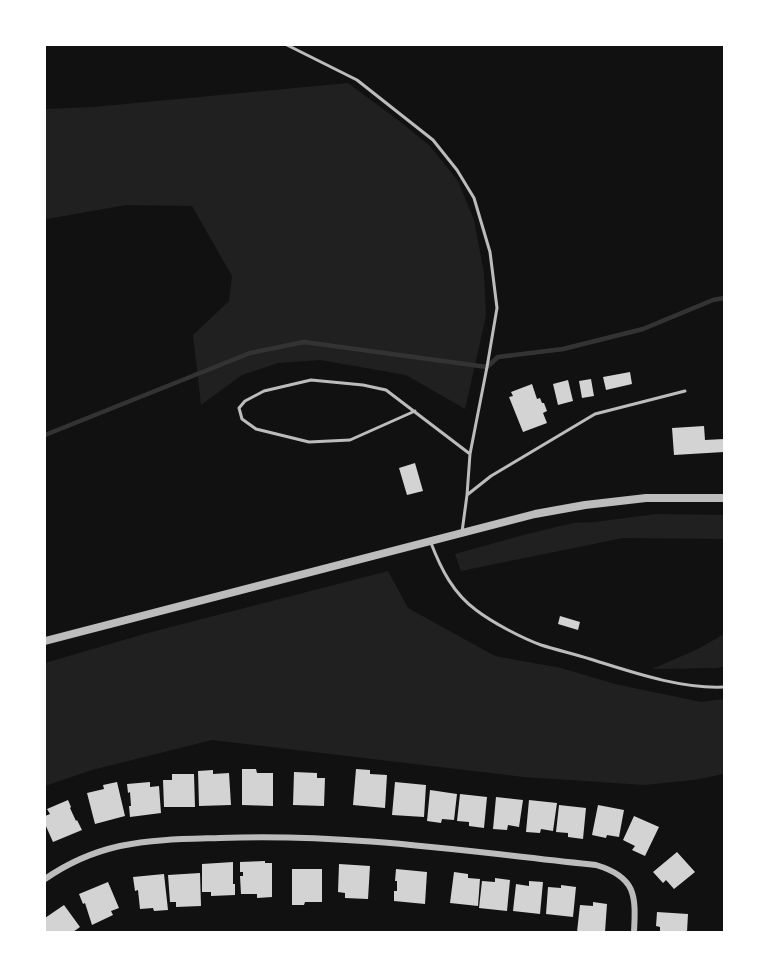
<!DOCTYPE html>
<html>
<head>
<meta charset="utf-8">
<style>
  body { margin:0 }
  #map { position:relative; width:769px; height:977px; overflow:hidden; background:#111; font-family:"Noto Sans",sans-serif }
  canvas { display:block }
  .frame { position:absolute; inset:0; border:46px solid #fff; pointer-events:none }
</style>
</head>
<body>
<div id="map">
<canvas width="769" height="977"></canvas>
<div class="frame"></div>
</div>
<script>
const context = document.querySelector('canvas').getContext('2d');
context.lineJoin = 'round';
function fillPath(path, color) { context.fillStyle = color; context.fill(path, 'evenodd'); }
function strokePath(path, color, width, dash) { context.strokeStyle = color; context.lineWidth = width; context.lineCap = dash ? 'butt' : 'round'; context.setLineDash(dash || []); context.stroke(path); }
fillPath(new Path2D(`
  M348 83 402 123 430 146 458 181 474 220 484 273 486 316 465 409 406 375 320 360 278 363 242 375 201 405 193 335 229 301 232 276 192 206 126 205 47 219 45 221V109L93 107Z
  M657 514 724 515V539L623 538 461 571 455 554 527 534 573 523 594 522Z
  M388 571 408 608 495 656 561 668 615 684 701 702 724 699V774L694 780 644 785 524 777 212 740 92 770 45 786V663L144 634Z
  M724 634V666L718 668 652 669 698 649Z`), '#202020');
strokePath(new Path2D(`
  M45 435 250 353 304 342 487 367 498 357 563 349 643 329 713 300 724 298`), '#333', 4.5);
fillPath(new Path2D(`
  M630 372 632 384 606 390 603 377Z
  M591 379 594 396 582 398 579 381Z
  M568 380 573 401 558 405 553 384Z
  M532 384 537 399 540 398 542 403H544L547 411 543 413 547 423 523 432 509 397 513 396 511 392Z
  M704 426 705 440 724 439V452L674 455 672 428Z
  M415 463 423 491 407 495 399 468Z
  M560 616 580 622 578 630 558 624Z
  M242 769H256L257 773H273V806L242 805Z
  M356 769 370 770V774L387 775 385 808 353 805Z
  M213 770V774L229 773 231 805 199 806 198 771Z
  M294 772 317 773V778H325L324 806 293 805Z
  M172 774H194L195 807H164L163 780H172Z
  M117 782 125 816 95 824 87 793 104 789 103 785Z
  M150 782V787L159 786 161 813 130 817 129 806H131L130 792 128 793 127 784Z
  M395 782 426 785 424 817 392 815Z
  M430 790 457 794 454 820 442 819 441 823 427 821Z
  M460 794 487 797 484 828 469 826V822L457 821Z
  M496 797 523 800 519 827 508 825 507 830 493 829Z
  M68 800 71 807 70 808 76 821 77 820 82 830 53 842 45 824V816L50 814 47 809Z
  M529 800 557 803 553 831 541 829 540 833 526 832Z
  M559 805 586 808 583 839 568 837V833L556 832Z
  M598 805 624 810 619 837 607 835 606 838 592 835Z
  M634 816 659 827 645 856 632 850 635 846 623 840Z
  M677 852 695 872 674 889 666 880 663 883 653 872Z
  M265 861V863H272V897L257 898V894H241L240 876H243V872H240V862Z
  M233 862V884H235V895L211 896V892H202V864Z
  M339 864 370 866 368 899 345 898V893L338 892Z
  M292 869H322V902H305L304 905H292Z
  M396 869 427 872 425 904 394 901V891H397V881H395Z
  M454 872 468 874V878L480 879 478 906 450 903Z
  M200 873 201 906 176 907V902H170L168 875Z
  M164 874 168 910 154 911 153 908 140 909 138 890 135 891 133 877Z
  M495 878 510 880 507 911 479 908 482 881 495 882Z
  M529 881 543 882 540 914 513 911 516 884 529 886Z
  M108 882 119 908 111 911 113 915 92 925 85 903 83 904 79 894Z
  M561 885 576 887 573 917 546 914 548 887 561 888Z
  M593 902 607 904 605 932H577L580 905 593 906Z
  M64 905 80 927 73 932 45 931V918Z
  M657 912 688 914 687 932H660V927L656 926Z`), '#d3d3d3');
strokePath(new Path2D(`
  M287 45 357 80 433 140 457 170 474 198 490 252 497 308 487 367 470 454 467 495 462 532
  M415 411 350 440 309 442 256 429 242 419 239 408 245 401 264 391 311 380 363 385 386 390 470 454
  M467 495 491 476 595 414 685 391
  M431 543C441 569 453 593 476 610 493 623 522 638 541 645 557 650 574 654 590 659 632 672 680 689 724 687`), '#bcbcbc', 3);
strokePath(new Path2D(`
  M45 879C68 863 93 852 120 846 153 839 186 839 220 838 346 833 471 852 596 865 636 877 636 895 634 932`), '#bcbcbc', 6);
strokePath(new Path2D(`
  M45 641 535 514 585 505 646 498H724`), '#bcbcbc', 8);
</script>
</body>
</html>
